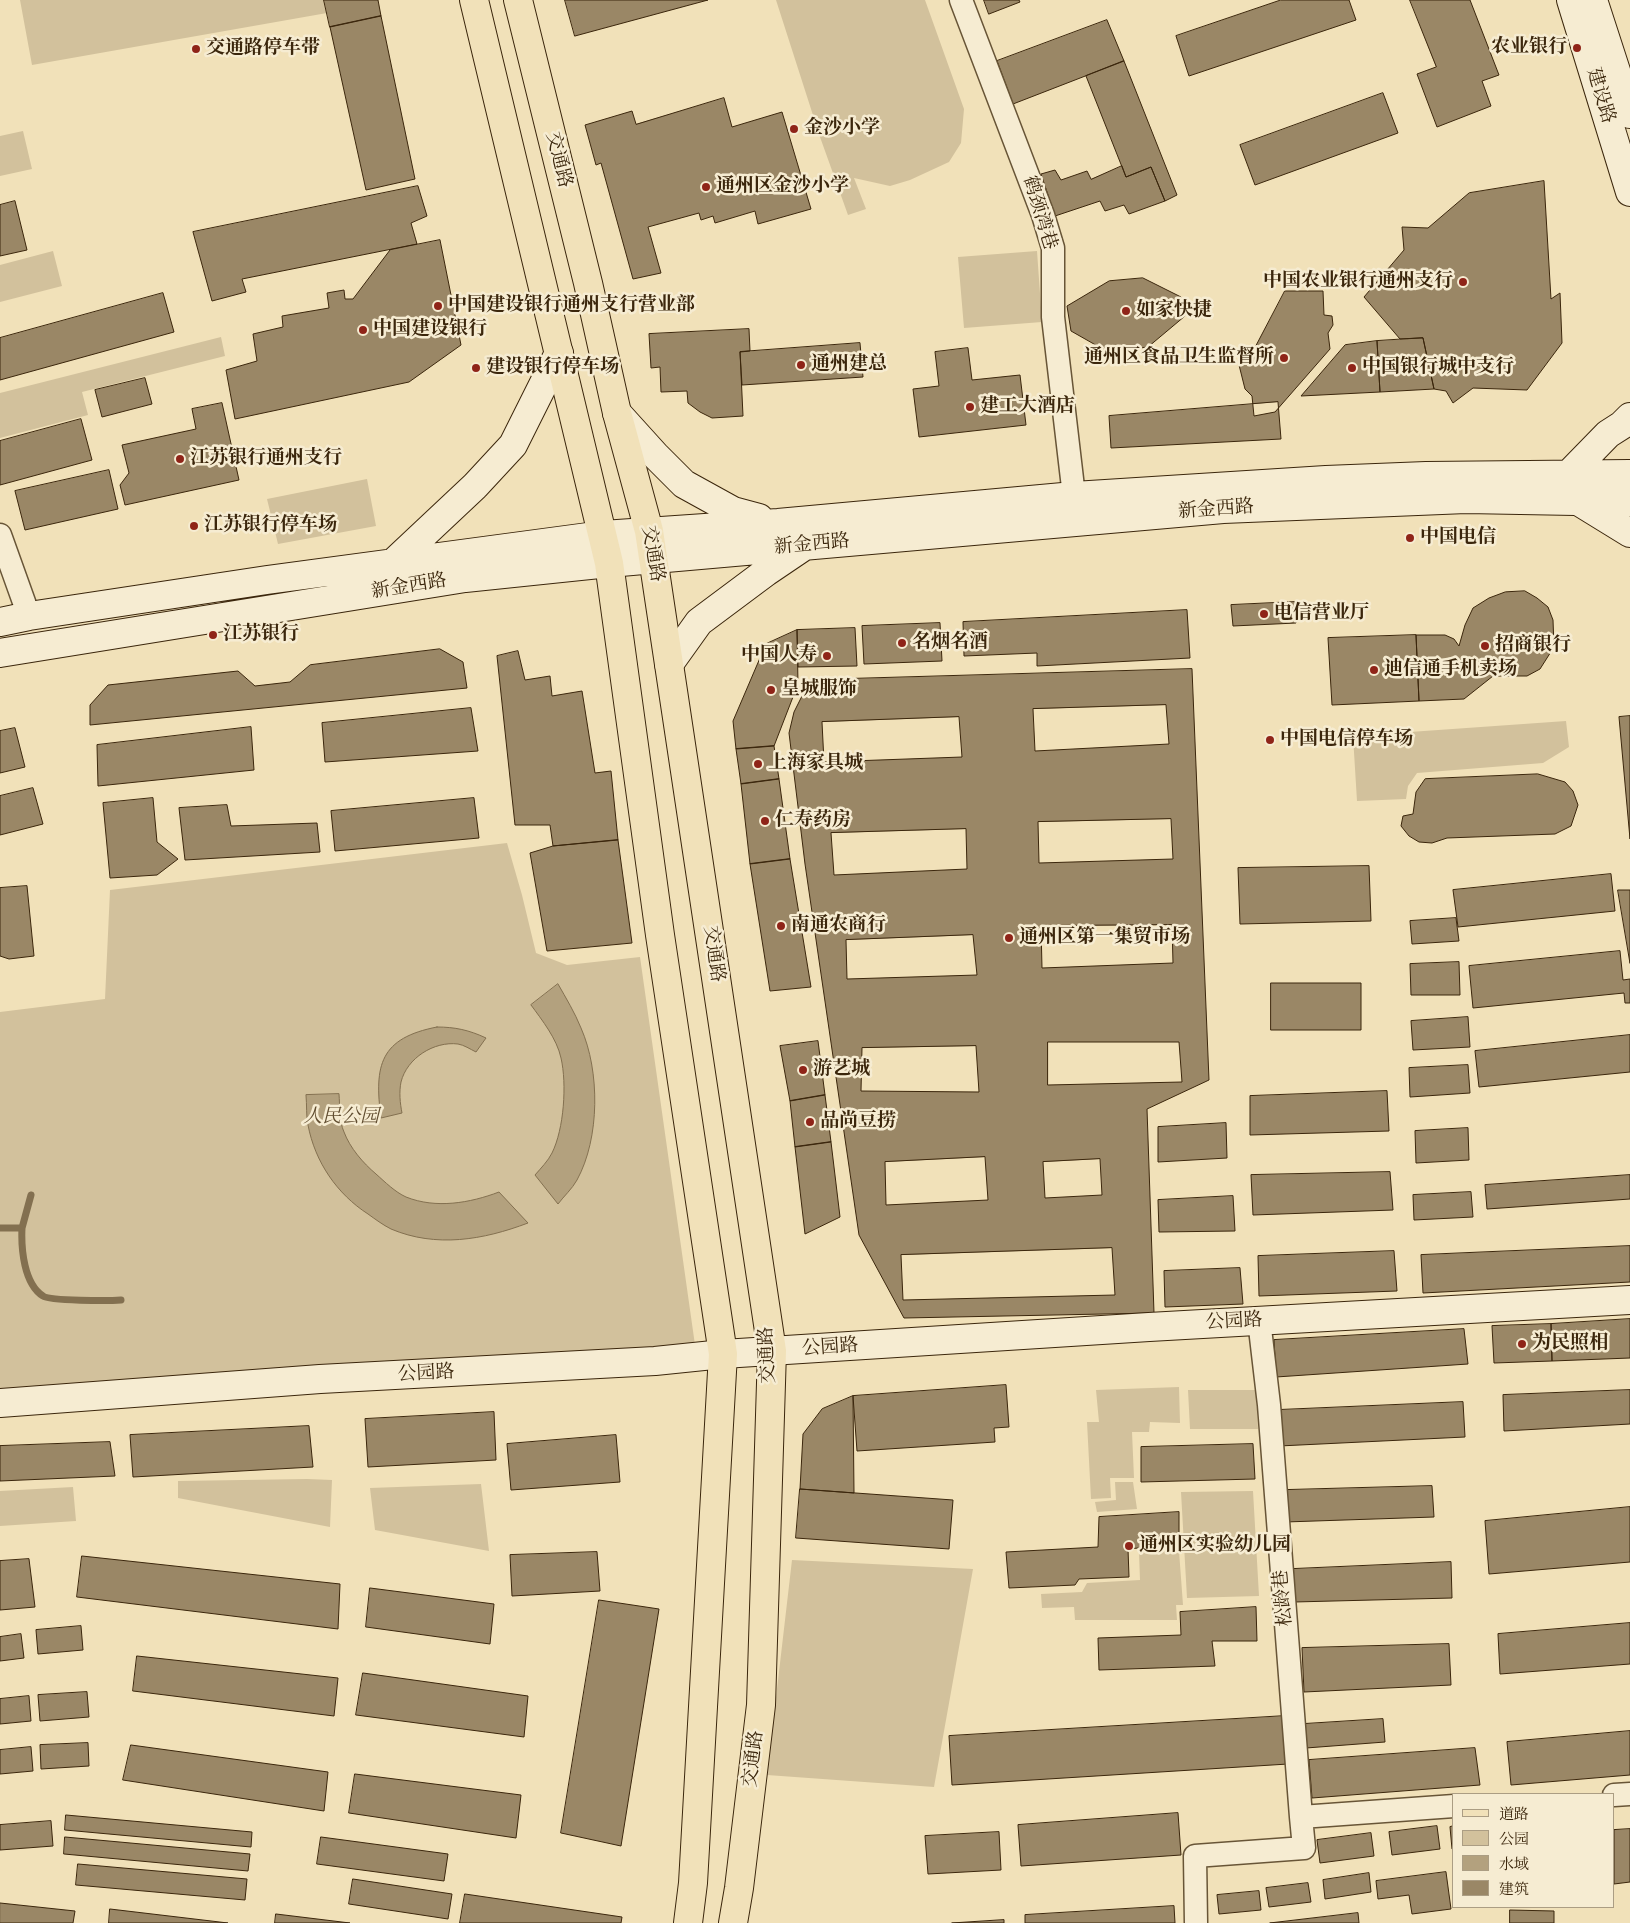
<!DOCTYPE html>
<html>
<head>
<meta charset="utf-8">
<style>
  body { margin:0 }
  #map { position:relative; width:1630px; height:1923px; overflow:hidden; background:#f1e1b9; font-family:Cardo,"Noto Serif SC",serif }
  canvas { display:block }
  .legend { position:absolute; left:1452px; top:1793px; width:162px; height:115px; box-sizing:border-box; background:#f6ecd2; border:1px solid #ab9d83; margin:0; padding:6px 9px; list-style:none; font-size:15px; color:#3b260c }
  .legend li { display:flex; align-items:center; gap:10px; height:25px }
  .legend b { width:25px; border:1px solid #ab9d83 }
</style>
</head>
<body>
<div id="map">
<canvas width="1630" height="1923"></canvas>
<ul class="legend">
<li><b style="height:6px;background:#f1e1b9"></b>道路</li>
<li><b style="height:14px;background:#d2c19c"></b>公园</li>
<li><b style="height:14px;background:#b3a17e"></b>水域</li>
<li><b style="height:14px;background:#9a8766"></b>建筑</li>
</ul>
</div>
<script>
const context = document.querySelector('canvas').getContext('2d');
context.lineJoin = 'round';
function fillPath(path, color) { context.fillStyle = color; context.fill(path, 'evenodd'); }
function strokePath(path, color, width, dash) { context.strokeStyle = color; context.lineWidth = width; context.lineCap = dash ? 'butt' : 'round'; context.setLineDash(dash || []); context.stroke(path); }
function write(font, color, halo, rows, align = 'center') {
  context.font = font + ' Cardo,"Noto Serif SC",serif'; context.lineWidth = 5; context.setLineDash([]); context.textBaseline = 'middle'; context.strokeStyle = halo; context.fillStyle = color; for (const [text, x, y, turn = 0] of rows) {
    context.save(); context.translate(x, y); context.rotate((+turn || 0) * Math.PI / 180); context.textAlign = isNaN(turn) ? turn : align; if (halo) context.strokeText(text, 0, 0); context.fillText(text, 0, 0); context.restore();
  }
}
fillPath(new Path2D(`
  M20 0H324L327 13 32 65Z
  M776 0H925L964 109 961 143 949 162 910 180 890 186 854 178 866 209 848 215 820 137Z
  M23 131 32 169 0 176V136Z
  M53 251 62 286 0 302V265Z
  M1037 251 1042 322 964 328 958 257Z
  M221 337 225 356 82 392 88 415 0 438V393Z
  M367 479 376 526 278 544 267 499Z
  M1566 721 1569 747 1543 763 1417 773 1408 786 1406 799 1357 801 1353 736Z
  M507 843 522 895 536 953 567 965 640 957 695 1345 0 1395V1012L105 999 110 890Z
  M1179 1387 1180 1423 1150 1422 1149 1432H1132L1134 1478H1110L1111 1498 1091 1499 1087 1422H1099L1096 1390Z
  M1188 1390H1256L1258 1429H1190Z
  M307 1479 332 1480 330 1527 178 1498V1481Z
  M1115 1482H1133L1137 1509 1097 1512 1095 1502 1116 1500Z
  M481 1484 489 1551 375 1530 370 1488Z
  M73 1487 76 1521 0 1526V1491Z
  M1253 1491 1259 1596 1187 1598 1181 1492Z
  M1179 1551 1183 1605H1176L1177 1620H1075L1074 1607 1042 1608 1041 1594 1082 1592 1087 1583 1140 1580 1139 1552Z
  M792 1560 973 1569 934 1787 767 1775Z`), '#d2c19c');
const water = new Path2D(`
  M558 984C566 998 575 1013 581 1028 600 1071 600 1138 577 1180 572 1189 564 1196 558 1204L535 1175C541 1168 548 1161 552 1153 564 1129 567 1084 561 1058 557 1039 542 1020 531 1005Z
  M437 1027C455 1027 469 1030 486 1038L476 1052C470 1049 464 1045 458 1044 434 1041 407 1058 401 1082 399 1092 400 1103 402 1113L381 1118C374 1065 380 1038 437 1027Z
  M339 1094C340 1106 339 1121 344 1132 350 1148 363 1163 376 1174 385 1182 395 1192 406 1197 436 1209 470 1203 499 1192L528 1223C483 1240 436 1248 391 1229 383 1225 375 1219 368 1214 337 1194 315 1162 308 1125 306 1116 307 1105 306 1095Z`);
fillPath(water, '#b3a17e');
strokePath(water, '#837050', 1);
strokePath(new Path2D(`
  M0 1228H22L31 1195
  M22 1228C21 1249 24 1284 43 1296 50 1301 109 1301 121 1300`), '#837050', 7);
const building = new Path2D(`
  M324 0H378L381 16 330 27Z
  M565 0H708L575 36Z
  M984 0H1019L1020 2 989 14Z
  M1281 0H1349L1356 20 1189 76 1176 36Z
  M1410 0H1470L1499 75 1482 81 1491 106 1437 127 1417 74 1436 67Z
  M381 16 415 179 366 190 330 27Z
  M1107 20 1124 61 1013 104 997 61Z
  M1124 61 1177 195 1165 201 1151 167 1126 177 1086 76Z
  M1383 93 1398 133 1255 185 1240 145Z
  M724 98 732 127 782 112 811 209 758 224 755 211 715 223 713 216 701 220 699 213 648 227 661 273 633 279 601 163 596 165 585 125 632 111 636 124Z
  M1122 166 1126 177 1151 167 1165 201 1129 214 1124 205 1105 211 1100 201 1055 216 1041 174 1055 170 1061 180 1087 171 1091 179Z
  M1544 181 1551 299 1560 293 1562 343 1527 390 1473 388 1453 403 1446 391 1434 389 1423 338 1400 339 1364 297 1404 250 1402 227 1428 228 1469 193Z
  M418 186 427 216 411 223 417 244 242 279 246 292 212 301 193 232Z
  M15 201 27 250 0 256V205Z
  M440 240 461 345 409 382 235 419 226 370 257 361 253 334 283 327 282 316 329 308 327 293 344 290 345 299H353L390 250Z
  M1143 278 1181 297 1185 316 1148 347 1108 352 1071 331 1067 306 1109 281Z
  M1285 291H1323L1324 315 1332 316 1333 325 1328 333 1330 349 1275 412 1254 416 1252 396 1245 389 1239 365 1253 351Z
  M163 293 174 332 0 380V338Z
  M749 329 750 351 740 352 743 416 712 418 700 412 688 403 687 391 661 392 660 367 651 368 649 334Z
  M1423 338 1434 389 1380 392 1377 341Z
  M1377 341 1380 392 1301 396 1345 345Z
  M860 343 863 377 742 385 740 352Z
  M968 348 972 380 1020 375 1026 425 919 437 913 389 939 386 935 352Z
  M145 378 152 404 102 417 95 390Z
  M1278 402 1281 439 1111 448 1109 416Z
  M222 403 239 480 125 505 120 485 129 473 122 445 196 429 192 409Z
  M81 419 92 460 0 485V441Z
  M109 470 118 509 25 530 15 491Z
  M1525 591 1537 598 1548 607 1553 620 1554 647 1540 669 1527 676H1493L1464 699 1419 701 1416 635H1445L1454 639 1459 646 1465 625 1473 608 1489 598 1505 592Z
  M1295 602 1296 623 1233 626 1231 605Z
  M1187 610 1190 658 1037 666V653L964 656 963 622Z
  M940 623 942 661 864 664 862 626Z
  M855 628 857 666 798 667 797 630Z
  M797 630 798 684 774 746 736 749 733 721 766 644Z
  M1416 635 1419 701 1332 705 1328 638Z
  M440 649 463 662 467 688 90 725V705L108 685 238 671 255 686 290 682 310 665Z
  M518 651 525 680 550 676 552 696 582 691 595 773 611 771 618 840 553 846 550 825H515L497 656Z
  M1192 669 1209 1080 1147 1109 1154 1313 904 1318 859 1235 805 864 789 733 794 712 810 680Z
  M1166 705 1169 744 1035 751 1033 709Z
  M471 708 478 751 325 762 322 723Z
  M1630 716V839L1619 717Z
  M959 717 962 757 824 762 822 722Z
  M251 727 254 770 98 786 97 745Z
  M15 728 25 767 0 773V731Z
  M774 746 779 779 741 784 736 749Z
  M1538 774 1565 782 1573 791 1578 805 1571 826 1555 834 1447 838 1432 843 1419 842 1409 836 1401 826 1403 816 1413 814 1416 792 1425 779Z
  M779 779 790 859 750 864 741 784Z
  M33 788 43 824 0 835V796Z
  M153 798 157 842 178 859 157 875 110 878 103 803Z
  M474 798 479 838 335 851 331 811Z
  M227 805 231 826 317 823 320 852 185 860 179 808Z
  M1171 819 1173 859 1039 863 1038 822Z
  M966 829 967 869 834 875 831 833Z
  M618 840 632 943 547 951 530 853 553 846Z
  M790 859 811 987 770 991 750 864Z
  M1369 866 1371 921 1240 924 1238 868Z
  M1611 874 1615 911 1458 927 1453 890Z
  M27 886 34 956 9 959 0 956V888Z
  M1618 890H1630V963Z
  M1456 918 1459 941 1412 944 1410 921Z
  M1172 925 1173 963 1042 968 1041 926Z
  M973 935 977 975 847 979 846 940Z
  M1620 951 1623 980 1630 979V1003H1625L1624 993 1473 1008 1469 966Z
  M1459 962 1460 995H1411L1410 964Z
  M1271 983H1361V1030H1271Z
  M1468 1017 1470 1047 1413 1050 1411 1021Z
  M1630 1035V1072L1479 1087 1475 1051Z
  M818 1041 825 1095 790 1101 780 1046Z
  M1048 1042H1179L1182 1082 1048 1085Z
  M976 1046 979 1092 861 1091 862 1048Z
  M1468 1065 1470 1093 1410 1097 1409 1068Z
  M1387 1091 1389 1131 1250 1135V1096Z
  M825 1095 831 1142 795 1147 790 1101Z
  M1226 1123 1227 1158 1158 1162V1127Z
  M1468 1128 1469 1160 1416 1163 1415 1131Z
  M831 1142 840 1217 805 1234 795 1147Z
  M985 1157 988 1200 886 1205 885 1162Z
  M1100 1159 1102 1195 1045 1198 1043 1162Z
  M1390 1172 1393 1210 1253 1215 1251 1175Z
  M1630 1175V1199L1487 1209 1485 1185Z
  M1471 1192 1473 1217 1414 1220 1413 1195Z
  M1233 1196 1235 1231 1159 1232 1158 1200Z
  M1630 1246V1282L1423 1293 1421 1255Z
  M1112 1248 1115 1295 903 1300 901 1255Z
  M1394 1251 1397 1291 1259 1296 1258 1256Z
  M1240 1268 1243 1304 1165 1307 1164 1271Z
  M1630 1319V1358L1552 1361 1551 1324Z
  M1551 1324 1552 1361 1494 1363 1492 1326Z
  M1464 1329 1468 1364 1276 1377 1274 1340Z
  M1006 1385 1009 1427 994 1428 995 1442 857 1451 853 1396Z
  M1630 1390V1424L1504 1431 1503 1395Z
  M853 1396 854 1493 800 1489 803 1434 822 1409Z
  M1463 1402 1465 1437 1279 1446 1278 1410Z
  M494 1412 496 1460 368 1467 365 1419Z
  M309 1426 313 1467 133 1477 130 1435Z
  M616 1435 620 1482 511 1490 507 1444Z
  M110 1442 115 1476 0 1481V1446Z
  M1253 1444 1255 1479 1141 1482V1447Z
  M1432 1486 1434 1517 1285 1522 1286 1490Z
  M800 1489 953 1500 949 1549 796 1538Z
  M1630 1507V1562L1489 1574 1485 1521Z
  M1179 1512V1544L1128 1549 1129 1577 1079 1579 1075 1585 1009 1588 1006 1552 1098 1547 1099 1517Z
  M597 1552 600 1591 512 1596 510 1555Z
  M82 1556 340 1584 338 1629 77 1597Z
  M29 1559 35 1607 0 1610V1561Z
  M1451 1562 1452 1598 1294 1602 1293 1569Z
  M370 1588 494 1604 490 1644 366 1627Z
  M599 1600 659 1609 621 1846 561 1833Z
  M1256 1607 1257 1641H1212L1215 1666 1099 1670 1098 1638 1181 1635 1180 1612Z
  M1630 1623V1664L1500 1674 1498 1634Z
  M81 1626 83 1650 38 1654 36 1630Z
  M21 1634 24 1658 0 1661V1637Z
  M1449 1644 1451 1685 1304 1692 1302 1648Z
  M137 1656 338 1678 334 1716 133 1691Z
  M363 1673 528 1696 524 1737 356 1715Z
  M87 1692 89 1717 40 1721 38 1695Z
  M29 1696 31 1721 0 1724V1699Z
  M1285 1716 1288 1764 952 1785 949 1736Z
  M1383 1719 1385 1742 1306 1748 1304 1724Z
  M1630 1731V1775L1511 1785 1507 1742Z
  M88 1743 89 1766 41 1769 40 1745Z
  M131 1745 328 1772 324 1811 123 1780Z
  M31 1747 33 1771 0 1774V1750Z
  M1475 1748 1480 1785 1312 1798 1309 1760Z
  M355 1774 521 1795 516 1838 349 1813Z
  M1178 1813 1181 1855 1021 1866 1018 1825Z
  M66 1815 252 1832 251 1847 65 1830Z
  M51 1821 53 1846 0 1850V1825Z
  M1437 1826 1440 1849 1392 1855 1389 1832Z
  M1454 1826V1849H1452L1450 1827Z
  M1630 1829V1882L1614 1884V1830Z
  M999 1832 1001 1870 928 1874 925 1836Z
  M1371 1833 1374 1856 1320 1863 1317 1840Z
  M65 1837 250 1854 248 1871 64 1854Z
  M321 1837 448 1854 444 1881 317 1864Z
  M78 1864 247 1879 245 1900 76 1885Z
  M1446 1872 1451 1909 1412 1914 1409 1895 1378 1899 1376 1881Z
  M1369 1873 1371 1892 1325 1899 1323 1880Z
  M353 1879 452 1894 448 1919 349 1904Z
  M1308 1883 1311 1902 1269 1907 1266 1888Z
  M1259 1891 1261 1910 1219 1914 1217 1895Z
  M465 1894 622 1917 621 1923H460Z
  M0 1903 75 1911 73 1923H0Z
  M1174 1906 1175 1923H1025V1915Z
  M110 1909 228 1923H109Z
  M1510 1910 1554 1911V1923H1510Z
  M1358 1913 1359 1923H1270Z
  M276 1914 350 1923H275Z
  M1004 1920V1923H952Z`);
fillPath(building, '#9a8766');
strokePath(building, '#3b260c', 1);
const street = new Path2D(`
  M961 0 1043 215 1053 248V317L1074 496
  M0 535 29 616
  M1259 1320 1269 1405 1301 1817 1454 1806
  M1614 1795 1630 1794
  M1196 1923 1195 1856 1304 1848 1301 1817`);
const secondary = new Path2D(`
  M1571 0 1630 192
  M1593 0 1630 114
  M617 413 655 455 684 484 733 511 759 518
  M1568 475 1608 434 1622 425 1630 417
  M1578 501 1630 533
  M392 564 475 486 513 445 559 353
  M0 622 29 616 267 580 603 535 778 523 1074 496 1326 480 1426 476 1630 474
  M0 653 465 578 609 563 1223 509 1466 499 1630 502
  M669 664 699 622 766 572 803 547
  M0 1403 320 1379 655 1361 723 1354 1149 1327 1630 1300`);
const primary = new Path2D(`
  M474 0 609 563 660 935 723 1354 693 1883 688 1923
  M518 0 588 283 617 413 649 531 772 1351 761 1705 739 1888 733 1923`);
strokePath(street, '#685537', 25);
strokePath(secondary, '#3b260c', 30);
strokePath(primary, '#3b260c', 30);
strokePath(street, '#f6ecd2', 22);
strokePath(secondary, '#f6ecd2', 28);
strokePath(primary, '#f1e1b9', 28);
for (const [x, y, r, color] of [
  [1577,48,5,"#8f2418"],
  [196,49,5,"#8f2418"],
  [794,129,5,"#8f2418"],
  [706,187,5,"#8f2418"],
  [1463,282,5,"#8f2418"],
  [438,306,5,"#8f2418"],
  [1126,311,5,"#8f2418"],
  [363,330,5,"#8f2418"],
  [1284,358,5,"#8f2418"],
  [801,365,5,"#8f2418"],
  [476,368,5,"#8f2418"],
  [1352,368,5,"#8f2418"],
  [970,407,5,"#8f2418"],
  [180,459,5,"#8f2418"],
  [194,526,5,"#8f2418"],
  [1410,538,5,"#8f2418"],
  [1264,614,5,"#8f2418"],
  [213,635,5,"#8f2418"],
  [902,643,5,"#8f2418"],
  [1485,646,5,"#8f2418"],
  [827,656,5,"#8f2418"],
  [1374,670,5,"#8f2418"],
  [771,690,5,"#8f2418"],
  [1270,740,5,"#8f2418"],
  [758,764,5,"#8f2418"],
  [765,821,5,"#8f2418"],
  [781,926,5,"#8f2418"],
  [1009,938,5,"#8f2418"],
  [803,1070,5,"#8f2418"],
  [810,1122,5,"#8f2418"],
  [1522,1344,5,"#8f2418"],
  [1129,1546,5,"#8f2418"]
]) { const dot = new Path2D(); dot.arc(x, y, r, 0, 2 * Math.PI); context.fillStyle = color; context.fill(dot); strokePath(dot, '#f6ecd2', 2); }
write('bold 19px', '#3b260c', '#f6ecd2', [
  ["农业银行",1567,48,"right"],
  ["交通路停车带",206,49],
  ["金沙小学",804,129],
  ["通州区金沙小学",716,187],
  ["中国农业银行通州支行",1453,282,"right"],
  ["中国建设银行通州支行营业部",448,306],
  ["如家快捷",1136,311],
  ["中国建设银行",373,330],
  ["通州区食品卫生监督所",1274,358,"right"],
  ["通州建总",811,365],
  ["建设银行停车场",486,368],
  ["中国银行城中支行",1362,368],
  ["建工大酒店",980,407],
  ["江苏银行通州支行",190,459],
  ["江苏银行停车场",204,526],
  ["中国电信",1420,538],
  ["电信营业厅",1274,614],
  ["江苏银行",223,635],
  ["名烟名酒",912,643],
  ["招商银行",1495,646],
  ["中国人寿",817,656,"right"],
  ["迪信通手机卖场",1384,670],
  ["皇城服饰",781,690],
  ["中国电信停车场",1280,740],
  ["上海家具城",768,764],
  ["仁寿药房",775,821],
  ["南通农商行",791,926],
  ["通州区第一集贸市场",1019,938],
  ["游艺城",813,1070],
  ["品尚豆捞",820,1122],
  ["为民照相",1532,1344],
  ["通州区实验幼儿园",1139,1546]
], 'left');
write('19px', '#3b260c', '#f6ecd2', [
  ["建设路",1600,96,73],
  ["交通路",558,160,76],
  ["鹤颈湾巷",1039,213,73],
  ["新金西路",1216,510,-4],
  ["新金西路",812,545,-5],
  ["交通路",652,554,80],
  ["新金西路",409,587,-9],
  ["交通路",713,954,82],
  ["公园路",1234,1322,-3],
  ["公园路",830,1348,-4],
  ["交通路",768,1355,-93],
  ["公园路",426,1374,-3],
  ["松龄巷",1284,1598,-95],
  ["交通路",754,1759,-83]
]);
write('italic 19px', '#614d30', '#f6ecd2', [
  ["人民公园",341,1118]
]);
</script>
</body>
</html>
